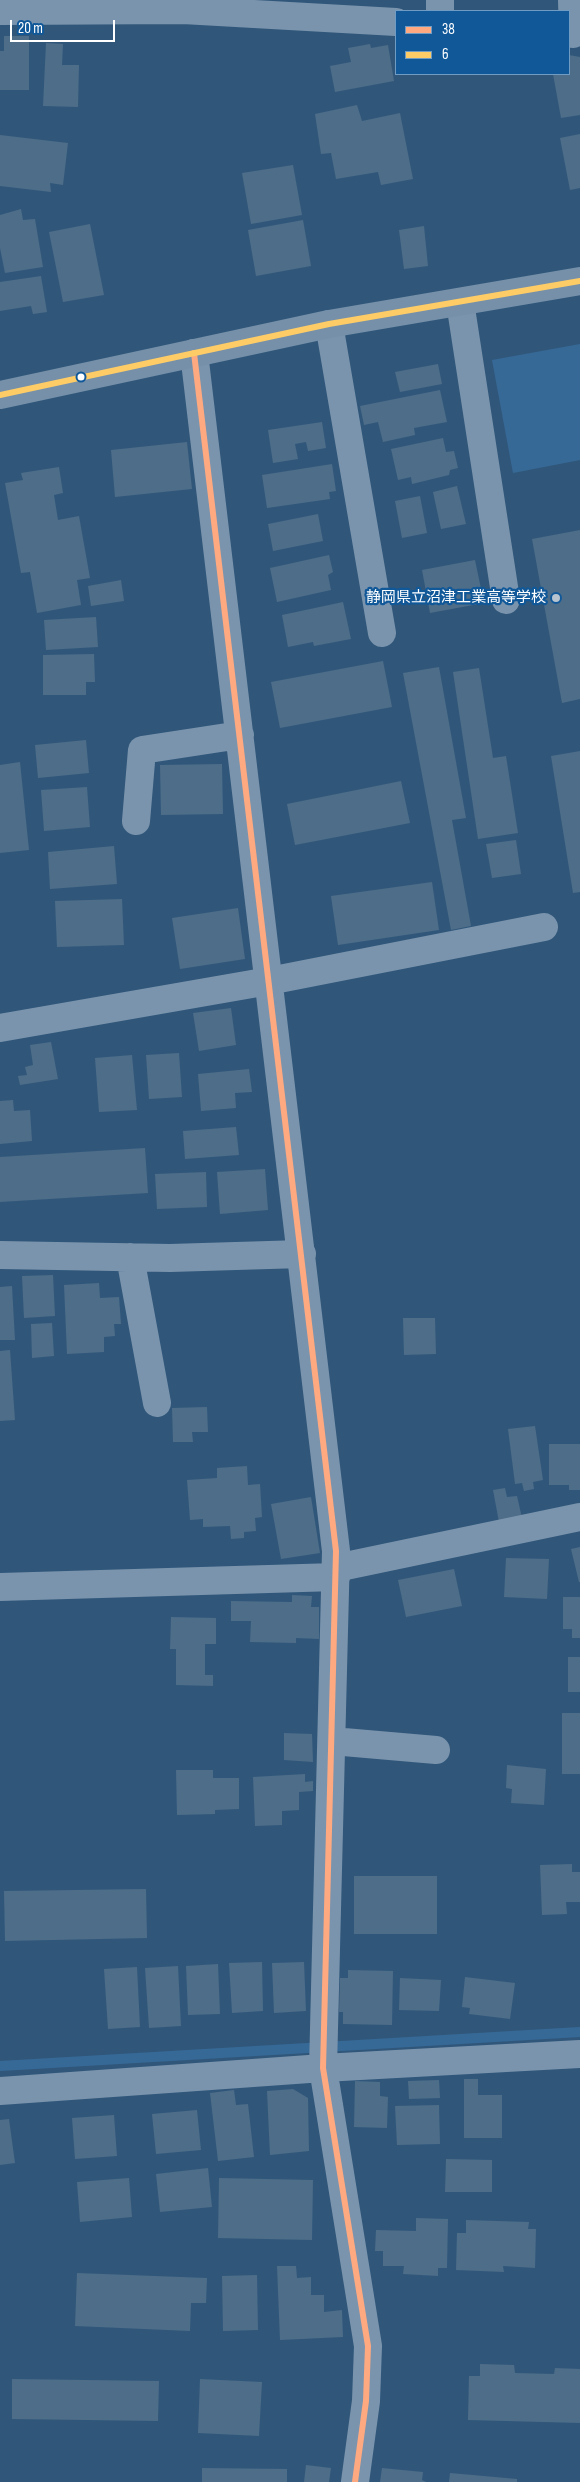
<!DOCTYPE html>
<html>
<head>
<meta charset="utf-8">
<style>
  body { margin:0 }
  #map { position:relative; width:580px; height:2482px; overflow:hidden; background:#30577a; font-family:"Sofia Sans Condensed",sans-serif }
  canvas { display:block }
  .legend { position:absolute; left:395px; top:10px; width:175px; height:65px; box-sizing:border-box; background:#115899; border:1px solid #709bc2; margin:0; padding:6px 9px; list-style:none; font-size:15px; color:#fff }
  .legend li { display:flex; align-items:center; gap:10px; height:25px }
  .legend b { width:25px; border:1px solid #709bc2 }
  .scale { position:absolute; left:10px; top:20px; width:105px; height:22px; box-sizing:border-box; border:2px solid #fff; border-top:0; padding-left:6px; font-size:15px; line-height:18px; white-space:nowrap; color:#fff; -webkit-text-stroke:4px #115899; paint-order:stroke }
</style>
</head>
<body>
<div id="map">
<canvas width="580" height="2482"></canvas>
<ul class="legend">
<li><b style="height:6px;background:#ffa980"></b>38</li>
<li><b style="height:6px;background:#fdcc66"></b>6</li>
</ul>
<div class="scale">20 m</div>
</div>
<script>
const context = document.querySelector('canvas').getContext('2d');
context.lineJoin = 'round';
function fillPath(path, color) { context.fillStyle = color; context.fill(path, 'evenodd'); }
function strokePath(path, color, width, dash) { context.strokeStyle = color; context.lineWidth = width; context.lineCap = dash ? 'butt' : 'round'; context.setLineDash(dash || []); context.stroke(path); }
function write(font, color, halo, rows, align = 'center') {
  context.font = font + ' "Sofia Sans Condensed","Noto Sans JP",sans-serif'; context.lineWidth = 4.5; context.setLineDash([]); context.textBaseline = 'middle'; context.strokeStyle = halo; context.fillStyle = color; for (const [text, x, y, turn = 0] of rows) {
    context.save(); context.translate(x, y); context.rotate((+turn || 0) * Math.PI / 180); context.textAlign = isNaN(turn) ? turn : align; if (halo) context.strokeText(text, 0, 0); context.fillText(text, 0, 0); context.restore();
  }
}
fillPath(new Path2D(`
  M580 344V460L513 473 492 360Z`), '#376997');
strokePath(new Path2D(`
  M0 2066 580 2032`), '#376997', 10);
fillPath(new Path2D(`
  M4 36H29V90H0V51H4Z
  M46 43 63 44 62 65H79L78 107 43 106Z
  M370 44 371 48 388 45 394 81 335 92 330 66 351 62 348 48Z
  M569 55 580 57V115L561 118 553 74H569Z
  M357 105 362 121 400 113 413 179 381 185 378 172 336 179 331 153 321 154 315 114Z
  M580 134V188L570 190 560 138Z
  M0 135 68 143 63 185 50 183 51 192 0 186Z
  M293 165 302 215 251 224 242 173Z
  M21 209 23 220 35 219 43 267 5 273 0 248V215Z
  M303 220 311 266 256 276 248 230Z
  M90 224 104 295 63 302 49 232Z
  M424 226 428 266 404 269 399 230Z
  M41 276 47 312 33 314 31 306 0 311V282Z
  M438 364 442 384 400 392 395 372Z
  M440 390 447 422 414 428 415 435 383 442 378 422 364 425 360 406Z
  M322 422 326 448 308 451 306 442 295 444 298 459 273 463 268 430Z
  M443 438 446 452 454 451 458 468 450 470 449 475 412 484 411 477 398 480 391 449Z
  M187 442 192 489 115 497 111 450Z
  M332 464 336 491 329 492 330 499 267 508 262 475Z
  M59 467 63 493 54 495 58 520 79 516 90 578 77 580 81 605 37 613 30 572 21 573 5 483 23 480 21 473Z
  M457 486 466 524 441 529 433 492Z
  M420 496 427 533 402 538 395 501Z
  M318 514 323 541 273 551 268 524Z
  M580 530V699L562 703 532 539Z
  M329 555 333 572 328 575 331 590 277 602 270 568Z
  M475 560 484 603 430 613 422 570Z
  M121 580 124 601 91 606 88 586Z
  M343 602 351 639 314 646 313 642 288 647 282 615Z
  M96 617 98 647 46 650 44 620Z
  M94 654 95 682H86V695H43V655Z
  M383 661 392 707 280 728 271 682Z
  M439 667 466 818 452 820 471 926 451 930 403 673Z
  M479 668 493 758 506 756 518 833 478 839 453 672Z
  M86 740 89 773 38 778 35 745Z
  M580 751V892L573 893 551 756Z
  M20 762 29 850 0 853V765Z
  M222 764 223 814 161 815 160 765Z
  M401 781 410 823 295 845 287 804Z
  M87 787 90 827 44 831 41 790Z
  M516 840 521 874 492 878 486 844Z
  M114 846 117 884 50 889 48 852Z
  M432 882 439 930 338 945 331 896Z
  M122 899 124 945 57 947 55 901Z
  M238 908 245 959 180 969 172 918Z
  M231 1008 236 1045 199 1051 193 1013Z
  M51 1042 58 1079 20 1085 18 1076 27 1075 25 1067 33 1065 30 1045Z
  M179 1053 182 1097 149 1099 146 1055Z
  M132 1055 137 1110 99 1112 95 1058Z
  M249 1069 252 1092 235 1093 236 1108 201 1111 198 1074Z
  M13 1100 14 1111 30 1110 32 1141 0 1144V1101Z
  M236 1127 239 1155 185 1159 183 1131Z
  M145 1148 148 1193 0 1202V1157Z
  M265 1169 268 1210 220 1214 217 1172Z
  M206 1172 207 1207 157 1209 155 1174Z
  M53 1275 55 1316 24 1318 22 1276Z
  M99 1283 100 1298 119 1297 121 1324H114L115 1336 104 1337V1352L67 1354 64 1285Z
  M12 1286 15 1340H0V1287Z
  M403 1318H435L436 1354 404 1355Z
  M52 1323 54 1356 32 1358 31 1324Z
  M10 1350 15 1420 0 1421V1351Z
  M207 1407 208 1432H192L193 1442H173L172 1408Z
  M535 1426 543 1480 533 1482 534 1489 524 1491 522 1483 515 1484 508 1429Z
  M549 1444H580V1490H569V1485H549Z
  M247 1466 248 1485 260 1484 262 1517 255 1518 256 1531 244 1532V1538L231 1539 230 1526 203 1527V1519L190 1520 187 1480 217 1478V1468Z
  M505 1488 507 1497 517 1496 522 1518 499 1522 493 1490Z
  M311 1497 320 1553 281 1559 271 1504Z
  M580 1547V1582H579L571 1549Z
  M506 1558 549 1559 547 1599 504 1597Z
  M454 1569 462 1606 406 1617 398 1580Z
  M292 1595 312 1596 311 1607H319V1639L296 1638V1643L250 1642 251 1621H231V1601L292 1602Z
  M563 1597H580V1638H572V1629H563Z
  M171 1617 216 1618V1644H205V1675H213V1686L176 1685V1649H170Z
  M568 1657H580V1692H568Z
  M562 1713H580V1774H562Z
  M284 1733 312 1734 313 1762 284 1760Z
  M507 1765 546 1769 544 1805 511 1803 512 1789 506 1788Z
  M176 1770H213V1778H239V1809L215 1810V1814L177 1815Z
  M305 1774V1782L313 1781V1791L299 1792V1810L282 1811V1825L255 1826 253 1777Z
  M572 1864V1872H580V1902H566L567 1914 542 1915 540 1865Z
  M354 1876H437V1934H354Z
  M146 1889 147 1938 5 1941 4 1891Z
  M262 1962 263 2011 232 2013 229 1963Z
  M304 1962 306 2011 274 2013 272 1963Z
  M218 1964 220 2014 188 2015 186 1966Z
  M178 1966 181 2026 149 2028 145 1968Z
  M137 1967 140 2027 108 2029 104 1969Z
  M348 1970 393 1971 392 2025 343 2024V2012H339L340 1978H348Z
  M465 1977 515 1983 510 2019 469 2014 470 2008 462 2007Z
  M400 1978 441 1980 439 2011 399 2010Z
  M464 2079H478V2095H502V2138H464Z
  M439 2080 440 2098 409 2099 408 2081Z
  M355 2081 380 2082V2096L388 2097 387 2128 354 2127Z
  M293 2089 308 2098 309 2151 270 2155 267 2091Z
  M234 2090 236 2105 248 2104 254 2157 218 2161 210 2093Z
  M439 2105 440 2144 397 2145 395 2106Z
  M197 2110 201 2150 156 2154 152 2114Z
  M114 2115 117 2156 75 2159 72 2118Z
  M9 2119 15 2163 0 2165V2120Z
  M446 2159 492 2160V2192H445Z
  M208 2168 212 2207 160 2212 156 2174Z
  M129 2178 132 2217 80 2222 77 2182Z
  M219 2178 313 2180 312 2240 218 2238Z
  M416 2218 448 2219 447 2268H438V2276L403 2274 404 2266H383V2251H375L376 2230 416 2231Z
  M466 2220 529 2222 528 2229H536L535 2268 503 2266 504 2272 456 2270 457 2233H466Z
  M277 2266H296L297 2278 311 2277V2295H324V2312L342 2310 343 2337 280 2340Z
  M77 2273 207 2278 206 2303H191L190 2331 75 2326Z
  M257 2275 258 2330 223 2331 222 2276Z
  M480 2364 514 2365 515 2373 554 2374 555 2368 580 2369V2423L468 2420 469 2376H480Z
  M12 2379 159 2381 158 2421 12 2419Z
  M200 2379 262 2382 259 2436 198 2433Z
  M306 2465 331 2468 329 2482H304Z
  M202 2468 287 2469V2482H202Z
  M382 2468 423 2472 422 2480 426 2482H380Z
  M450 2473 517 2479V2482H449Z`), '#4e6d89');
strokePath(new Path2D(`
  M440 0V11
  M572 0 573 34
  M0 11 183 10 396 22
  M460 302 506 600
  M329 324 382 633
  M194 353 336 1551 323 2068 368 2346 366 2401 355 2482
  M136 821 142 750 240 735
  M0 1028 269 981 544 927
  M0 1255 170 1258 302 1254
  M130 1257 157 1403
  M336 1568 580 1517
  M0 1587 336 1577
  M332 1741 436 1750
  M0 2091 323 2068 580 2054`), '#7b94ad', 28);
strokePath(new Path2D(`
  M0 395 329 324 580 281`), '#7690a9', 28);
strokePath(new Path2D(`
  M194 353 336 1551 323 2068 368 2346 366 2401 355 2482`), '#ffa980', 6);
strokePath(new Path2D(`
  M0 395 329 324 580 281`), '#fdcc66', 6);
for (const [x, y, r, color] of [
  [81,377,4.5,"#fff"],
  [556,598,5,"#b7c4d0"]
]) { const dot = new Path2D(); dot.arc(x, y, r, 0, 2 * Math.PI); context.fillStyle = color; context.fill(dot); strokePath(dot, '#115899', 2); }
write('15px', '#fff', '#115899', [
  ["静岡県立沼津工業高等学校",546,598]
], 'right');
</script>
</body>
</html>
